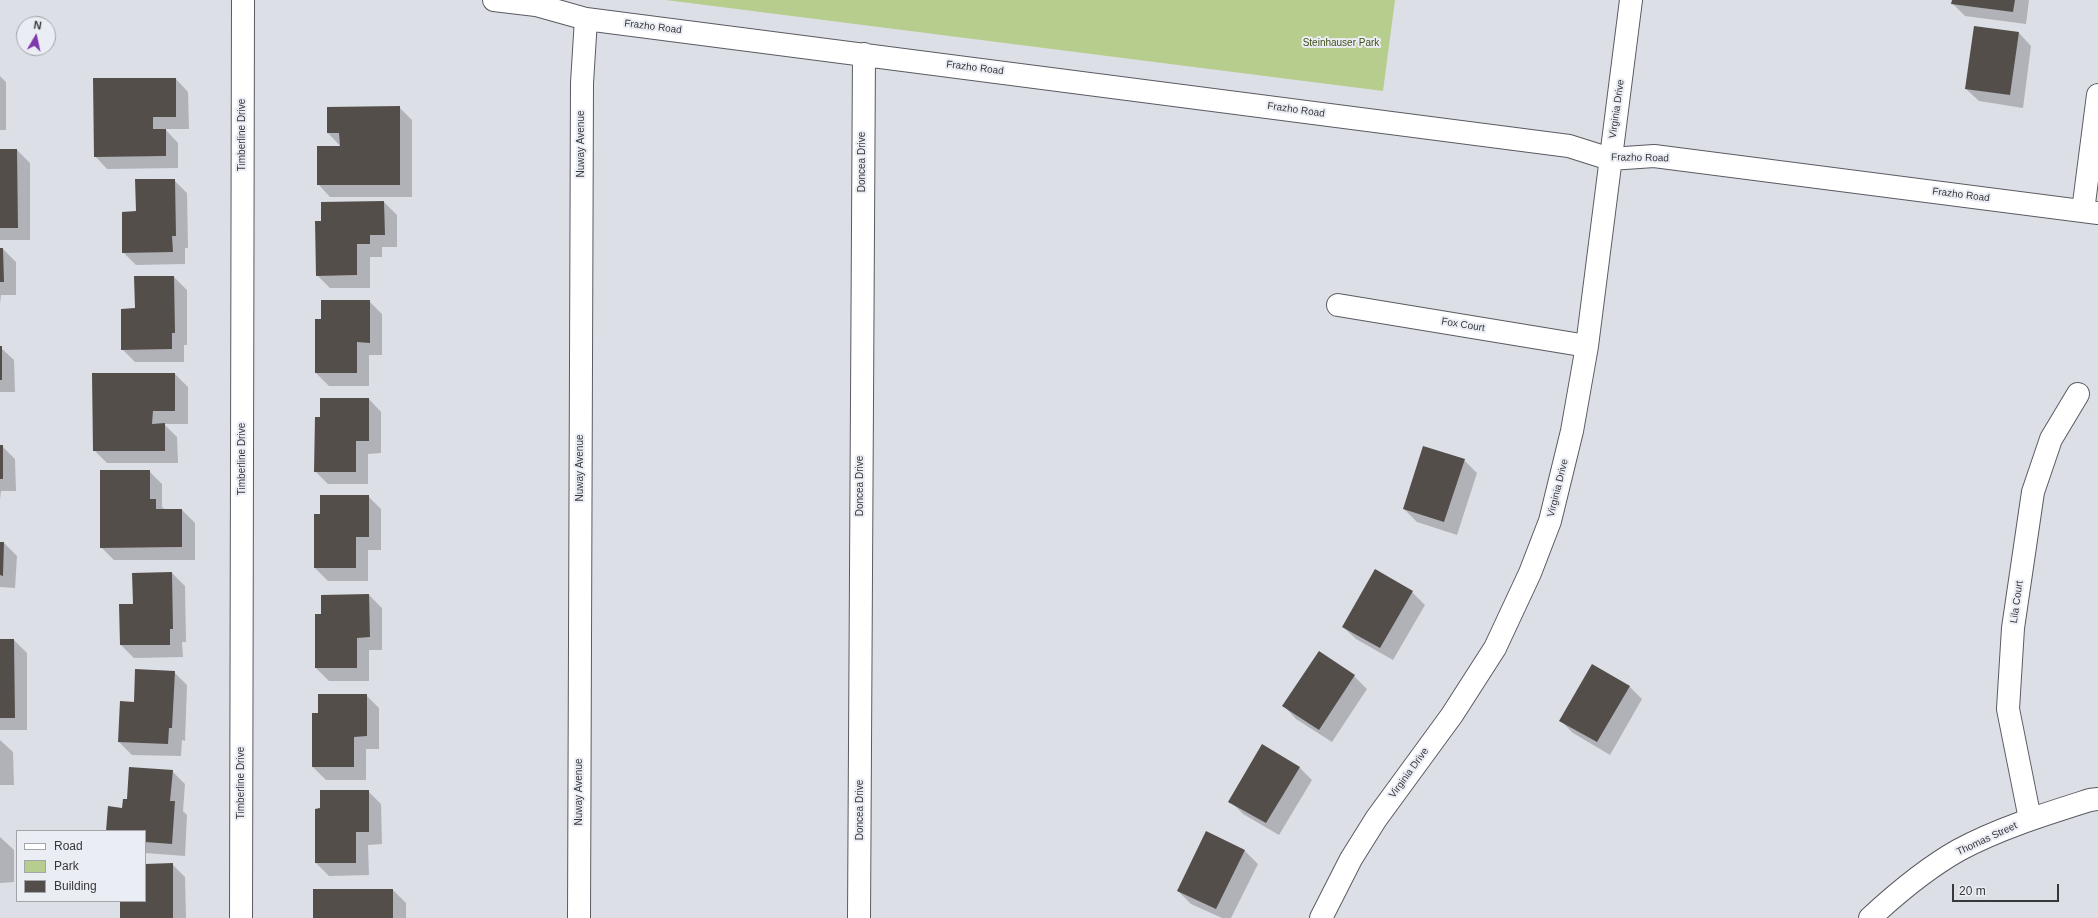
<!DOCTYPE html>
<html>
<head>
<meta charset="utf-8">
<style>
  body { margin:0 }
  #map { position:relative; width:2098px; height:918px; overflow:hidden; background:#dddfe7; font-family:Arial,sans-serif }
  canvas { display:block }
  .legend { position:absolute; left:16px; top:830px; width:130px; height:72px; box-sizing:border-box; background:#ebedf5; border:1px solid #a3a5ab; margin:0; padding:5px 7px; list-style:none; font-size:12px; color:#37383b }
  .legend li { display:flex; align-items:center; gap:8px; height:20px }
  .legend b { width:20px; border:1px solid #a3a5ab }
  .north { position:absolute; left:16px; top:16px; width:40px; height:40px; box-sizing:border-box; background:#ebedf5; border:1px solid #a3a5ab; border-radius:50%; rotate:9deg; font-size:11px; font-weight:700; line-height:16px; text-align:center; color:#37383b }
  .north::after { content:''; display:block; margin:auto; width:14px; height:18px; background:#7e38ab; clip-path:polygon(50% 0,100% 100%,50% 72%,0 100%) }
  .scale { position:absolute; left:1952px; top:884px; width:107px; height:18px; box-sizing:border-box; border:2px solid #37383b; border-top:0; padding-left:5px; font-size:12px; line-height:14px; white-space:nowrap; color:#37383b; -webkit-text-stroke:3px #ebedf5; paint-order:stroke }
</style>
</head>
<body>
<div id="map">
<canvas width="2098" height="918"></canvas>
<ul class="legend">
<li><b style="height:5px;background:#fff"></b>Road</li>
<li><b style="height:11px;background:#b7cd8d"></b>Park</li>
<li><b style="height:11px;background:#544e4a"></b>Building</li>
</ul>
<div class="north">N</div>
<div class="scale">20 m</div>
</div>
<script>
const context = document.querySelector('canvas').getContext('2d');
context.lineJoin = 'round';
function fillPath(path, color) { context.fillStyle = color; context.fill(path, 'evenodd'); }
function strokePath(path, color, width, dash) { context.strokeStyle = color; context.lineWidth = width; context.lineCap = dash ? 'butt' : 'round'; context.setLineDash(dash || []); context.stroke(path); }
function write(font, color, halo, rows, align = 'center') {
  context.font = font + ' Arial,sans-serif'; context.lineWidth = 4; context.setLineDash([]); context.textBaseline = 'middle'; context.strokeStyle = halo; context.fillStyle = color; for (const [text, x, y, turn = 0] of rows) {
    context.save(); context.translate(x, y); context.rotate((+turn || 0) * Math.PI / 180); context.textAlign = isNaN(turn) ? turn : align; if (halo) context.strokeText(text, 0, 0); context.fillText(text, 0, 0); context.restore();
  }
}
fillPath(new Path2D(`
  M666 0H1395L1383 91Z`), '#b7cd8d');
fillPath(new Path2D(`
  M1953 0H2029L2026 24 1965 16 1952 3Z
  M2019 33 2031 46 2023 108 1979 101 1966 89Z
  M0 76 6 82V130H0Z
  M176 79 188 92 189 129H165L178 143V168L107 169 95 156Z
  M399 107 412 120V197H330L318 184 341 147 328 133Z
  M0 150H17L30 163V240H0Z
  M174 180 187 193 188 248H185V264L136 265 123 252 137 212Z
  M384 202 397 215V247H382V257H370V288H330L317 275 322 222Z
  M0 249H3L16 262V295H1L0 304Z
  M174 277 187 290V345H184V362H135L122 349 136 309Z
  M369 301 382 314V355H369V386H329L316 373 322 320Z
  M0 347 14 360 15 392H0V402Z
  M175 374 188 387V424H164L177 437 178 463H107L94 450Z
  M369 399 381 412V453L368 454V484H328L315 471 321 418Z
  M0 446H2L15 459 16 491H1L0 500Z
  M1464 460 1477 473 1457 535 1417 522 1404 509Z
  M149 471 162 484V507L166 510H182L195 523V560H114L101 547Z
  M368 496 381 509V550H368V581H328L315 568 321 515Z
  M0 543H4L17 556 15 588 0 587V589Z
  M172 573 185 586 186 642H182L183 657 134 658 121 645 134 605Z
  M1412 592 1425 605 1393 660 1356 639 1343 627Z
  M369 595 382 608V650H369V681H329L316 668V615H322V596Z
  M0 640H14L27 653V730H0Z
  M1319 653 1354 676 1367 689 1332 742 1296 719 1284 706Z
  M174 672 187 685 185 741 182 740 181 756 132 755 119 742 135 703Z
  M1629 686 1642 699 1610 755 1573 733 1561 721Z
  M366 695 379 708V749H366V780H326L313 767 319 714Z
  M0 740 13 752 14 785H0Z
  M1299 767 1312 780 1279 835 1243 814 1230 801Z
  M172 771 185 784 183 811 187 815 185 856 145 853V831H108L128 801Z
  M368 791 381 804 382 844 368 845 369 875 329 876 316 863Z
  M1206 832 1245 851 1258 864 1231 918H1222L1191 904 1178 891Z
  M0 837 14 850V882L0 883Z
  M172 864 185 877 186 918H121V901H145V865Z
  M393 890 406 903V918H314Z`), '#0003');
fillPath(new Path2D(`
  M1952 0H2015L2013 12 1951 4Z
  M1974 26 2019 32 2010 95 1965 89Z
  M93 78H176V117H153V129H166V156L94 157Z
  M400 106V185H317V146H340L339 133H327V107Z
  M0 149H17L18 228H0Z
  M135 179H175L176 236H172L173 252 122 253V212L136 211Z
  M384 201 385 235H370V244H357V275L316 276 315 221H321V202Z
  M0 248H3L4 282H0Z
  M134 276H174L175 333H172V349L121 350V309L135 308Z
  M321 300H370V343L357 342V373H315V319H321Z
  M0 346H2V380H0Z
  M92 373H175V411H153L152 424 165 423V451H93Z
  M320 398H369V441H356V472H314L315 417H320Z
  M0 445H3V479H0Z
  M1423 446 1465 459 1444 522 1403 509Z
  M100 470H150V499H156V509H182V547L100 548Z
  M320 495H369V537H356V568H314V514H320Z
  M0 542H4L3 576 0 575Z
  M1375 569 1413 591 1380 648 1342 627Z
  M172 572 173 629H170V645H120L119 604H133L132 573Z
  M369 594 370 637 357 638V668H315V614H321V595Z
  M0 639H14L15 718H0Z
  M1319 651 1355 675 1319 730 1282 706Z
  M1592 664 1630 686 1597 742 1559 721Z
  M135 669 175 671 172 728H169L168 744 118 742 120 701 134 702Z
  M318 694H367V736L354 737V767H312V713H318Z
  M1262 744 1300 767 1266 823 1228 802Z
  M129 767 173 770 170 801H175L172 844 145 842V831H106L108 806 122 808 123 799H127Z
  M320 790H369V832H356V863H315V809L320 808Z
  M1206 831 1245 850 1216 909 1177 891Z
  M173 863V918H120V901H145V864Z
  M313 889H393V918H313Z`), '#544e4a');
const minor = new Path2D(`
  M494 0 536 5 586 19 1569 146 1610 159 1654 156 2098 213
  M2083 211 2098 95
  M1338 305 1587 346
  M2030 819 2008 709 2013 628 2033 492 2051 439 2078 394
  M241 918 243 0
  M579 918 582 83 586 19
  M859 918 864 54
  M1321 918 1351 859 1376 819 1452 715 1495 648 1530 573 1550 521 1572 431 1587 346 1631 0
  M1870 918C1897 893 1927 868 1959 850 2000 828 2046 814 2090 800L2098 799`);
strokePath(minor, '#5a5b62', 24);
strokePath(minor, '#fff', 22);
write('10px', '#37383b', '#ebedf5', [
  ["Frazho Road",653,27,7],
  ["Frazho Road",975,68,7],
  ["Virginia Drive",1617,109,-82],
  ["Frazho Road",1296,110,8],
  ["Timberline Drive",242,135,-90],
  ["Nuway Avenue",581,144,-90],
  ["Frazho Road",1640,158,1],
  ["Doncea Drive",862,162,-90],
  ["Frazho Road",1961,195,7],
  ["Fox Court",1463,325,9],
  ["Timberline Drive",242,459,-90],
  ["Nuway Avenue",580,468,-90],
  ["Doncea Drive",860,486,-90],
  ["Virginia Drive",1558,488,-76],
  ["Lila Court",2017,602,-82],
  ["Virginia Drive",1409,773,-54],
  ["Timberline Drive",241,783,-90],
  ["Nuway Avenue",579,792,-90],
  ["Doncea Drive",860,810,-90],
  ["Thomas Street",1987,839,-25]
]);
write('10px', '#415117', '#ebedf5', [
  ["Steinhauser Park",1341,43]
]);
</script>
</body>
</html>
